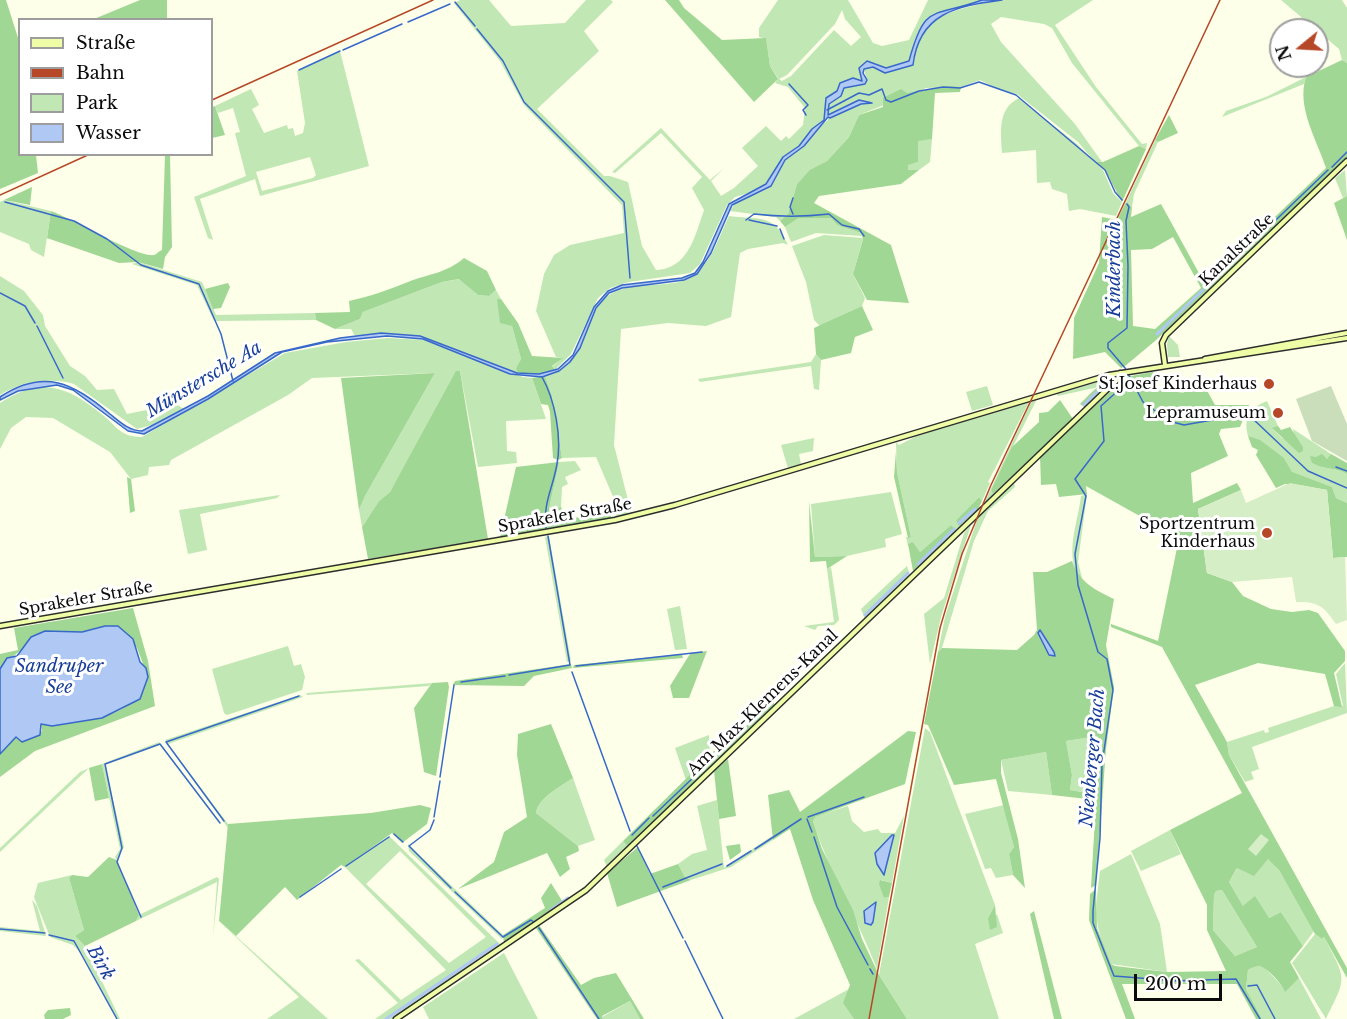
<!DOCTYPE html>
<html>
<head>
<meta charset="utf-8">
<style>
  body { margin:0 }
  #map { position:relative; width:1347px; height:1019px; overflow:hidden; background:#fdffe9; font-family:"Libre Baskerville",serif }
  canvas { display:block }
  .legend { position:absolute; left:18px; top:18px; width:195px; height:138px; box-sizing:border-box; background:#fff; border:2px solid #9d9d9d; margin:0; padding:8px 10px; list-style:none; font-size:18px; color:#0b0b0b }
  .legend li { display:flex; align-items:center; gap:12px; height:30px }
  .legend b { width:30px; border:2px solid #9d9d9d }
  .north { position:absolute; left:1269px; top:18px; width:60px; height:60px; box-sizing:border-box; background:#fff; border:2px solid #9d9d9d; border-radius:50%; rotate:252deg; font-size:16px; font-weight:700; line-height:24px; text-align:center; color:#0b0b0b }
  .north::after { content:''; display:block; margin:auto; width:21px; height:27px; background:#b64727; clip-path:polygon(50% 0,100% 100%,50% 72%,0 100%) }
  .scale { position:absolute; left:1134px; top:974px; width:88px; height:27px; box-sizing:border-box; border:3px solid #0b0b0b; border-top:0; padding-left:8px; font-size:18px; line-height:21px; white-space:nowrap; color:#0b0b0b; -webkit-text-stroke:4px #fff; paint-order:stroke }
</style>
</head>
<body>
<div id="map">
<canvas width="1347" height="1019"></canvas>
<ul class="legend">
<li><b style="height:8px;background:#effda6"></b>Straße</li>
<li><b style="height:8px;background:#b64727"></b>Bahn</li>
<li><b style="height:16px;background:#c1e7b5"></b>Park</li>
<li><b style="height:16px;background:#afc8f4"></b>Wasser</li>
</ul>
<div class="north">N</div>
<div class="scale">200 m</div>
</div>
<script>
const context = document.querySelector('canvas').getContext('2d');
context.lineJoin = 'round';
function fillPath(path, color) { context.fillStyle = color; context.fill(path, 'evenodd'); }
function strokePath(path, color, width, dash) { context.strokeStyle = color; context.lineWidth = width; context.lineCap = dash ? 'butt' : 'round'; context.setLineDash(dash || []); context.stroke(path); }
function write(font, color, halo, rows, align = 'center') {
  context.font = font + ' "Libre Baskerville",serif'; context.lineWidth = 6; context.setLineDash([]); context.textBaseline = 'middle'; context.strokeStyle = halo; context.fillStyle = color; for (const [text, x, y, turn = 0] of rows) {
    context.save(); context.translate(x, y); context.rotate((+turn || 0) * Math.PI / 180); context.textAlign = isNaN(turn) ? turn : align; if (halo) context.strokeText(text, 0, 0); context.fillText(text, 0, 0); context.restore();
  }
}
fillPath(new Path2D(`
  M460 0H489L511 26 565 23 586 0H611L613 2 584 31 599 51 537 109 604 176H610L628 182 642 246 656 270C688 269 695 236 704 210L692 188 702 177 661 133 615 173 612 172 661 128 710 180 724 168 711 181 721 196 734 188 758 166 742 148 766 126 781 141 786 136 789 139 803 125 805 108 788 87 775 83 778 78 770 66 766 39 759 37V28L778 0H848L873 43 882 46 909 40 928 0H982C936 17 922 5 909 61L886 68 867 61 859 68 862 81 849 80 840 83 837 91 826 99 824 119 812 129 799 146 783 157 766 184 756 191 735 197 727 205 700 264 690 273 629 282 610 288 598 298 571 354 555 370 552 367 562 358 556 357 536 311 544 274 554 255 570 245 624 233 622 205 524 105 500 61 454 3ZM842 10 845 19 861 37 851 46 834 30 791 76 782 81 779 79 787 75 835 24Z
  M998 0H1093L1055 25 1096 87 1142 144 1147 143 1146 149 1139 146 1072 63 1052 28 1044 24 1001 17 991 24 1001 42 1075 124 1102 162H1095L1078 142 1017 94 1000 90 980 80 961 87 926 88 859 115 849 137 827 161 810 171 797 184 788 214 780 221 776 217 730 211 735 203 767 189 785 160 804 146 813 132 828 120V117L830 118 861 104 859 100 828 115 829 104 841 96 844 88 865 84 867 81 864 69 873 67 885 73 914 64C916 13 958 10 998 0Z
  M1281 0H1342L1347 8V63L1342 60 1339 49Z
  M340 51 369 166 260 196 255 179 200 199 213 240 208 238 194 197 246 176 235 133 240 132 233 108 218 113 215 106 251 89 259 105 252 109 264 133 287 125 288 129 293 128 295 136 303 133 305 123 297 71ZM310 157 316 175 313 178 262 191 256 172Z
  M1306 77 1304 84 1222 117 1226 111 1266 97Z
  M1019 98 1077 144 1103 170 1113 193 1122 202 1116 216 1080 209 1069 211 1067 194 1052 189 1050 182 1037 183 1036 150 1002 153C1001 132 997 109 1019 98Z
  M932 139 930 162 919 170H908V164L918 162V140Z
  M1155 140 1158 142 1134 194 1132 207 1126 202Z
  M1345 170 1347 196 1343 198 1335 178Z
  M4 200 51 211 44 257 31 250 29 244 0 232V202Z
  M729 216C760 220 774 213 788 245L783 243 748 249 740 253 731 317 706 326 668 323 621 329 614 445 631 512 618 518 611 510 617 506 596 457 562 458 552 396 545 376C591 362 576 326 603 300 628 275 677 294 698 272 713 258 720 234 729 216Z
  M799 218H831L837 225 861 233 862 236 816 233 791 242 785 227Z
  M824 235 863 238 853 274 865 298 862 306 820 326 814 320 806 282 792 246Z
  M138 262 202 282 216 315 315 313 316 320 214 321 197 285 132 264Z
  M0 276 24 291 43 315 45 326 70 366 85 376 97 390 114 389 127 414 176 404 184 409 151 428 152 425 137 429 74 384C51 377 20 382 0 395Z
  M460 279 478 295 489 296 496 290 501 299H497L512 326 521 359 516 368 517 373 420 336 381 333 355 336 351 329H335L360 319 363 312 442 282Z
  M1169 336 1178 345 1180 357H1168L1167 344Z
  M388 338 424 340 523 377 532 378 546 419 506 421 507 451 516 452 517 463 478 467 460 371 390 492 379 501 362 527 359 510 365 496 435 373 312 378 288 395 171 460 169 465 149 467 148 475 131 479 110 452 53 418 26 417 11 428 0 449V403C42 375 69 387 104 416 118 428 121 437 142 437L285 353 346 342Z
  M816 354 821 360 819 390 814 389 811 366 700 382 698 379 811 362Z
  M1166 376 1185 381V393L1165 390Z
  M1114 377 1116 379H1109L1103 386 1058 396 1057 394Z
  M987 386 993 405 972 411 966 392Z
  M1037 399 991 490 994 495 982 508 1031 402Z
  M1267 401 1278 426 1273 429 1282 438 1303 447 1294 435 1293 429 1331 454 1330 459 1314 457 1312 463C1324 470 1335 467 1347 474V503L1336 498 1332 487 1292 473 1284 458 1248 436C1243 417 1250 408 1267 401Z
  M1029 402 988 482 990 483 982 501 979 497 956 520 964 525 953 534 956 531 951 525 920 552 913 542 908 546 906 537H911L897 472 896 442 899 445 915 437 906 439Z
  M814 438 813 451 799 454 801 464 788 468 781 445Z
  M575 461 581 470 565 477 568 484 562 487 561 507 549 509 559 462Z
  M1014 483 1015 487 988 511 974 541 942 648 938 652 945 617 978 517Z
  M891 492 902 534 885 539 886 547 847 556 815 557 811 504Z
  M1087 494 1078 562 1083 582C1062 559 1078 523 1081 496Z
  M280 495 277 498 200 514 207 550 188 554 179 510Z
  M971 525 941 617 930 664 924 614 944 598 964 533Z
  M549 536 571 661 567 662 545 537Z
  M907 566 910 576 865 619 861 609Z
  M831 567 839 620 834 625 818 626 815 630 804 626 834 622 827 569Z
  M680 606 687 649 675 650 667 609Z
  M288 646 294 666 301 664 305 677 302 690 227 715 224 713 212 669Z
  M1345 663 1347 713 1252 747 1259 769 1251 772 1254 779 1245 782 1229 755 1227 742 1264 730 1265 733 1269 732 1268 728 1334 706H1343L1336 674Z
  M432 683 429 686 306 695 307 693Z
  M300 695 303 697 168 744 228 824V828L165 740Z
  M925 728 930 732 995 905 988 918H995L997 914 1003 933 975 944 999 1019H907L879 975Z
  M709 735 710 756 686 780 675 748Z
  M1098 736 1093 794 1070 790 1072 775 1066 741Z
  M159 742 222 827 160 745 105 765 124 847 117 860 115 857 120 849 102 764Z
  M1046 752 1052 795 1008 791 1001 760Z
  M89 768 0 852V848L80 772Z
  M573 778 595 840 578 846 536 813C538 798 561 786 573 778Z
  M717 800 724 868 772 836 773 840 731 867 691 880 685 877 678 864 692 854 707 850 697 806Z
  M1004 805 1014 847 1009 854 1013 875 996 878 991 868 985 869 965 814Z
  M848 806 852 821 864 832 878 829 881 833H895L904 816 892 883 881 880 884 898 889 897 877 969C858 919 829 872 813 821L814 817ZM892 835 894 836 887 853 885 874 877 864 875 853Z
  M1170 830 1181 854 1141 871 1131 851Z
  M389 836 500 944 392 1019H375L398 1003 355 960 359 959 401 1000 446 970 345 867ZM400 851 486 937 449 963 366 884Z
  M623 841 628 847 607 867 604 860Z
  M408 844 503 935 502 939 409 851Z
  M1131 854 1160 924 1167 972 1111 964C1093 923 1095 913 1100 871Z
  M1269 859 1279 870 1314 931 1303 946 1281 912 1269 918 1243 906 1229 882 1238 867Z
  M72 875 69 878 84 930 75 936 85 946 120 1019H117L82 954 73 945 50 937 34 897 38 883Z
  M217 877 219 879 213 938 217 882 136 921 139 915Z
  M1222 890 1257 947 1235 956 1213 930 1214 895 1216 891Z
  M32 900 37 906 46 936 0 931V927L40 931Z
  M219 921 328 1019H267L299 997Z
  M1315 934 1322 939 1324 937C1347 981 1347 976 1326 1019L1292 963Z
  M504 953 538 1019H429L423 1007Z
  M1256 966 1264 967 1284 988H1288L1299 978 1321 1019H1262L1246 989 1248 970Z
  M849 989 844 1003 854 1019H794Z
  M630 1001 640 1019H603L602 1017Z`), '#c1e7b5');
fillPath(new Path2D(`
  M0 0H6L19 41 20 154 36 155 38 173 0 189Z
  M140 0H167V19H94Z
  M665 0H679L684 8 722 40 766 38 770 66 778 79 754 102Z
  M1342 60 1347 63V157L1155 341 1125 366 1121 368 1105 352 1073 359 1074 318 1099 263 1102 217 1117 220 1126 202 1132 207 1131 217 1161 204 1205 284 1326 168C1317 140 1296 107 1306 77ZM1173 237 1201 288 1155 329 1133 326 1131 250 1152 249Z
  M949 86 961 87 960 92 935 93 932 139 918 141V162L908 165V170H919L901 184 819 196 814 203 891 245 909 303 867 300 853 274 863 239 861 233 837 225 831 218H799L785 227 780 221 788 214 797 184 810 170 827 161 849 137 859 115 883 107V98L901 89 907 93Z
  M215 106 225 135 212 138V107Z
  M1169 115 1178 133 1158 142 1155 140Z
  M1139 146 1146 149 1122 202 1105 170 1095 162H1103Z
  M165 155H170L172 247 165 257 163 269 138 262 119 263 47 238 51 211C71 218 138 258 154 255 157 254 159 251 162 250Z
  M32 187 30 205 4 200Z
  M1347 196V240L1334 203Z
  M464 258 487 271 496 290 489 296 478 295 459 279 442 282 363 312 360 319 335 329 316 320 315 313 350 312 349 301C372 296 387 290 408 282 428 274 447 273 464 258Z
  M228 283 230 287 221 308 213 309 205 289Z
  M497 299H501L518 323 532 356 563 358 552 366 555 370 539 374 517 373 516 368 521 359 512 326 500 323Z
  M862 306 873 330 855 337 851 353 821 360 816 354 814 328Z
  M456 371H460L488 539 368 559 362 527 379 501 390 492Z
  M1152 372 1161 375 1156 381 1158 389 1184 393 1185 384 1204 385 1215 405H1249L1240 427 1221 429 1219 434 1228 456 1191 473 1193 503 1237 483 1241 490 1198 509 1207 573 1232 582 1243 596 1271 609 1292 612 1309 610 1318 613 1345 651V661L1334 673 1342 707 1334 706 1325 674 1258 663 1195 685 1227 742 1229 755 1347 968V978L1324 937 1322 939 1315 934 1279 870 1268 859 1254 876 1237 868 1229 882 1243 906 1255 896 1269 918 1281 912 1303 946 1290 962 1299 978 1285 992C1284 986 1268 969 1262 967 1257 965 1252 968 1248 970L1246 989 1262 1019H1256L1237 984H1122L1135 1019H1126L1089 920 1090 894 1096 889 1097 928 1111 964 1115 966 1167 972 1226 971 1207 930V905L1170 830 1242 793 1162 647 1111 627V624L1158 641 1179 538 1086 486 1087 494 1059 497 1056 484 1041 485 1040 456 1126 377ZM1222 890 1257 947 1235 956 1213 930 1214 895 1216 891Z
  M435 373 365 496 359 510 341 378Z
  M545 376 552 396 562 458 558 460 553 458 550 412 548 405 541 404 532 378Z
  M1114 378 1116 379 1086 408 1080 404C1090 394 1101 381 1114 378Z
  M1060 400 1073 419 993 494 991 490 1012 447 1039 422V413L1048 412Z
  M1278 426 1281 430 1290 427 1303 447V451L1299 453 1272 428Z
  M1248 436 1260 440 1284 458 1292 472 1332 487 1336 498 1347 503V557L1333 558 1327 490 1299 485 1285 484 1276 488 1256 455 1258 450 1252 447Z
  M896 451 897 472 911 537 908 538 894 477Z
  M1322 454 1327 459 1331 454 1347 463V474C1335 467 1324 470 1312 463L1310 456 1316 457Z
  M559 462 549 509 561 507 565 517 590 518 608 512 612 518 500 537 516 467Z
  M127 477 131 479 135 511 130 513Z
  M979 497 982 501 976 513 959 526 956 520Z
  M809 501 815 557 847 556 827 569 826 561 810 562Z
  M951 525 956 530 953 534 913 571 908 544 913 542 920 552Z
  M1072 561C1080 583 1094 589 1114 599L1106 645 1114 687 1106 749 1096 885 1091 888 1096 800 1052 795 1046 752 1001 760V773L1018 839 1025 888 1013 875 1009 854 1014 847 996 779 954 785 928 725 924 724 938 652 942 648 1017 650 1034 635 1037 630 1033 572H1047ZM1098 736 1093 794 1070 790 1072 775 1066 741Z
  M133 608 148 661 155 706 35 751 0 777V754L16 737 21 741 42 731 41 724C50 725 54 723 63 723 94 720 140 714 148 677L137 648 120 627 105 626 82 632 45 631C35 640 4 662 0 669V654L18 650 14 628Z
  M707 651 689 698H673L670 686 688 657 691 653Z
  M682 654 683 658 573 668 574 665Z
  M571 664 572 668 534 676 524 686 453 685 455 681Z
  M448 682 449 687 436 776 424 772 414 708 432 683Z
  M772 700 775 705 628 847 623 841 632 832 714 751H721Z
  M551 724 573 778C561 786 538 798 536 813L578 846 579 851 566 857 570 869 560 877 547 853 458 889 494 862 504 832 527 817 517 755 518 734Z
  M908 731 916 732 905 784 815 817 813 821 822 849 853 910 862 939 879 975 907 1019H854L843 1003 850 985 813 900 790 829 773 840 768 795 789 790 800 812Z
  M728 759 736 816 719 819 714 771Z
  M102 764 109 798 95 801 89 768Z
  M420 805 431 808 427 824 402 843 392 833 345 867 341 865 297 900 285 887 236 936 219 921 228 824 371 813Z
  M740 844 741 852 730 860 726 846Z
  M638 847 650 874 678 864 685 877 691 880 617 907 607 873Z
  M109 857 117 860 139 915 136 921 85 946 75 936 84 930 69 878 72 875 88 877Z
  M880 880 892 883 889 897 884 898 879 884Z
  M551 883 564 904 504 943 503 935 545 908 541 898Z
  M995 905 997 927 990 930 988 918Z
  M1034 911 1062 1019H1054L1030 914Z
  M539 925 581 985 594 978 616 973 644 1019H640L630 1001 602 1016 603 1019H597L536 928Z
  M70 1008 71 1015 63 1019H45L44 1015 48 1010Z`), '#a1d794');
fillPath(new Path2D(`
  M1331 386 1347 424V461L1312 441 1296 399Z`), '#cadebc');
fillPath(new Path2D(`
  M1290 483 1327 490 1333 558 1345 557 1347 620 1336 624C1324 606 1317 601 1296 602L1292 577 1232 582 1207 573 1198 509 1241 490 1246 503Z
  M1261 834 1269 840 1256 856 1248 849Z`), '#d6eec6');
const water = new Path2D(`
  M982 0H1002C957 6 919 13 913 65L885 73 873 67 864 69 863 73 867 80 865 84 844 88 841 96 829 104 828 115 859 100 872 103 861 104 830 118 828 117 804 146 785 160 771 186 732 205 711 253 697 274 684 280 622 288 609 293 596 308 580 348 570 362 559 371 542 377 510 374 423 339 387 336 327 342 282 352 208 399 144 434 128 431 73 390 57 385 18 391 0 400V397C44 368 74 383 110 414 120 422 129 431 142 431L208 396 275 353 340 338 381 333 420 336 517 373 539 374 558 369 573 355 594 307 608 291 622 285 682 278 695 273 703 262 729 204 766 184 783 157 799 146 812 129 824 120 826 98 837 91 840 83 853 78 862 81 859 68 867 61 886 68 909 61C925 2 932 18 982 0Z
  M105 626H118L133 639 140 662 146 668 148 677 140 699 102 718 52 726 41 724 40 735 22 742 16 737 0 754V669L7 658 17 656 31 637 45 631 82 632Z
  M1040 630 1054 652 1055 656 1049 655 1038 633Z
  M892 835H894L884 875 877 864 875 853Z
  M876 902 873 922 871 925 865 923 864 911Z`);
fillPath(water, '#afc8f4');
strokePath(water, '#3869c9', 1.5);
strokePath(new Path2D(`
  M455 2 475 26
  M408 22 450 4
  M477 29 503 61 524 102 624 202 630 278
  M343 50 402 24
  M299 70 340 51
  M789 84 808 105 803 110 806 115
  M827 110 859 93 869 95 882 89 886 100 891 102 919 91 943 87 960 88 979 82 1016 95 1105 170 1115 192 1122 200
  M1332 167 1347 152
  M793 198 790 207 793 214
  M5 202 74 221 107 239 141 265 199 284 221 334 233 381
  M1127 204 1129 207 1126 221 1128 266 1127 328 1108 343V348L1125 368 1143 402 1169 421 1184 425 1235 416 1252 418 1308 471 1347 488
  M746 220 754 214C780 217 803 217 829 214L842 225 859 229 864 236
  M749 220 777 226
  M780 229 784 239
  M1207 286 1328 170
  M0 293 25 306 35 323
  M37 326 63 378
  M542 377C555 400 562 437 557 464 553 488 543 502 546 528
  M1131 379 1101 406 1104 441 1075 479 1086 496 1075 554 1078 585 1098 652 1107 659 1113 690 1102 764 1100 838 1093 911V923L1114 976 1165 980
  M1336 467 1347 471
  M576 666 702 652
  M572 672 630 831
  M509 675 570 665 548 536
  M461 682 505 676
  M166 742 299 696
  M166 742 224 821
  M440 777 454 685
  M653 816 718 754
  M434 817 440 781
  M808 817 864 797
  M807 819 812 832
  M434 820 430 830 409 846 451 888
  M394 834 403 842
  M632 835 649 818
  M814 837 837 907 868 965
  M637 846 683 938
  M755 849 801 819
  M346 866 389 837
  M727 866 751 851
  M663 887 722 864
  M455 892 503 937 531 920 534 922
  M300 897 341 869
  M141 917 117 862 122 848 105 764 160 744 220 823
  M539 928 599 1019
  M0 929 45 933
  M49 935 74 941 117 1019
  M685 941 723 1019
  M870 969 873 974
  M1169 981 1236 979 1260 1019
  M1248 986 1257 985 1275 1019`), '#3869c9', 1.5);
strokePath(new Path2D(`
  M1157 334 1203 290
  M1084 405 1099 390
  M959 523 975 509
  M918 564 954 529
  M865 615 908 573
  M551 910 568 898
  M386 1019 497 944`), '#afc8f4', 3);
const secondary = new Path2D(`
  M1205 359 1347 333
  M1165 365 1162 343 1166 335 1347 161
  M0 626 615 520 675 505 1109 375 1347 338
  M396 1019 586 890 1119 378 1120 373`);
strokePath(secondary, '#2d2d2d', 7);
strokePath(secondary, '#effda6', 4);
strokePath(new Path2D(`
  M212 100 433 0
  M0 195 90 154
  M869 1019 940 628 962 554 991 485 1220 0`), '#b64727', 1.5);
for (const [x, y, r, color] of [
  [1269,384,6,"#b64727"],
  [1278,413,6,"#b64727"],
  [1267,533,6,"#b64727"]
]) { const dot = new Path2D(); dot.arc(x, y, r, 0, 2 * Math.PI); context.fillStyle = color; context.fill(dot); strokePath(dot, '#fff', 2); }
write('16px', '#0b0b0b', '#fff', [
  ["Kanalstraße",1237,250,-44],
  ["Sprakeler Straße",565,516,-10],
  ["Sprakeler Straße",86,599,-10],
  ["Am Max-Klemens-Kanal",763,703,-44]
]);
write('16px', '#0b0b0b', '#fff', [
  ["St.Josef Kinderhaus",1257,384],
  ["Lepramuseum",1266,413],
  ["Sportzentrum",1255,524],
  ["Kinderhaus",1255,542]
], 'right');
write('italic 18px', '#183e98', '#fff', [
  ["Kinderbach",1115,269,-90],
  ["Münstersche Aa",204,380,-31],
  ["Sandruper",59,667],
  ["See",59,688],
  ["Nienberger Bach",1093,758,-85],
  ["Birk",100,963,61]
]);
</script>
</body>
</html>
